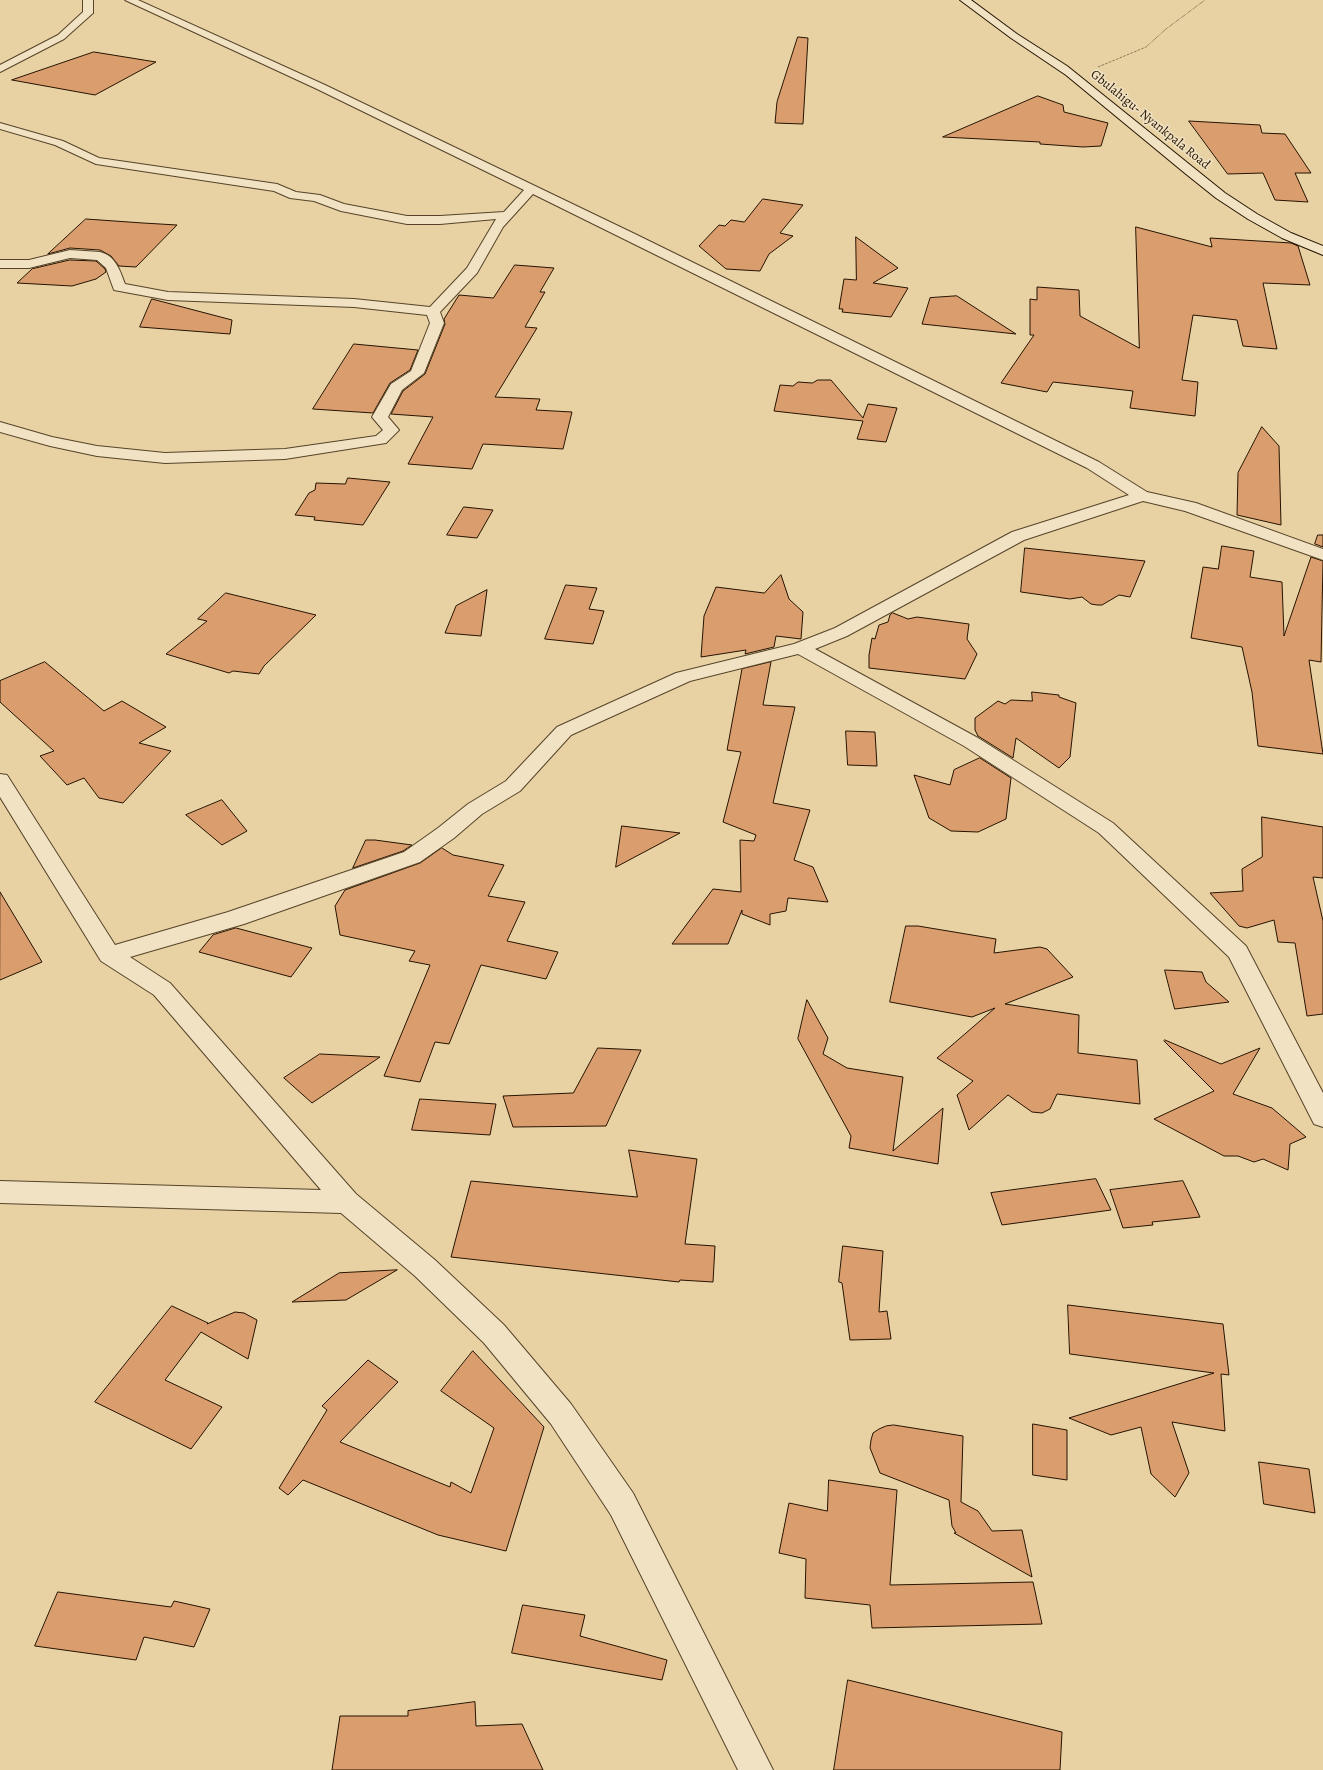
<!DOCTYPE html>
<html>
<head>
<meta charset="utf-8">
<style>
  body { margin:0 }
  canvas { display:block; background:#e8d2a3 }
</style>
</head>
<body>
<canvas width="1323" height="1770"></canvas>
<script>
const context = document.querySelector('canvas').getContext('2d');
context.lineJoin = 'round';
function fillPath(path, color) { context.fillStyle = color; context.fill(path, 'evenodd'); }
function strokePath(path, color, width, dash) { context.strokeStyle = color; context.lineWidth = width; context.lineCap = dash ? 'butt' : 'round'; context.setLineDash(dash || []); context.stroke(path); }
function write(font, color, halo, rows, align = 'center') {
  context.font = font + ' Alegreya,serif'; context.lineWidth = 3; context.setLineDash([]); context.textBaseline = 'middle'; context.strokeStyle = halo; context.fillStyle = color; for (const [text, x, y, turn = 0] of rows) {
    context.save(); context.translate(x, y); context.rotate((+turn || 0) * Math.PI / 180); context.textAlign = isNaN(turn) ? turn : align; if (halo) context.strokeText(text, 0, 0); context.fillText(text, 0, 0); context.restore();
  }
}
const building = new Path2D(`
  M798 37 808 38 803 124 775 123 777 102Z
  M94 52 156 62 95 95 12 80Z
  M1038 96 1063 105 1064 112 1108 123 1101 146 1083 147 1040 144V142L943 137Z
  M1189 121 1260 125 1262 133 1285 134 1311 173H1295L1308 202 1275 200 1263 173 1228 174Z
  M763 199 803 205 780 233 793 236 769 254 760 271 726 269 699 246 719 225 725 226 731 220 744 222Z
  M86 219 143 223 177 225 136 267 119 266 111 256 100 250 70 248 48 254Z
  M1136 227 1212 247 1210 238 1291 243 1298 246 1310 285 1263 283 1277 349 1243 346 1237 320 1193 315 1182 380 1198 382 1195 416 1130 408 1133 391 1053 382 1047 392 1001 383 1034 335H1030V299L1037 300V287L1079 290 1080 316 1139 348Z
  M856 237 898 268 873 283 908 288 891 317 842 312 843 309H839L844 279 856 280Z
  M70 260 96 261 105 269 106 272 96 279 72 286 17 283 32 269Z
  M515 265 554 268 540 292H545L525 327 537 328 495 397 540 399 536 410 572 412 563 449 483 444 472 469 408 464 433 417 391 414 403 391 425 374 445 324 444 319 459 295 493 298Z
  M957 296 1016 334 922 324 930 298Z
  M152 299 232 320 230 334 140 327Z
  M354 344 418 350 410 370 390 383 373 413 313 409Z
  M818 380H831L863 418 868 404 897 408 886 442 857 439 863 421 774 411 780 385 793 386 798 382 812 383Z
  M1262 427 1279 446 1281 525 1237 515 1238 473Z
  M348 478 390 482 363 525 314 520 315 517 295 515 309 493 315 490 316 483 345 484Z
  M464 507 493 510 477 538 447 535Z
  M1318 535H1323V547L1315 544Z
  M1222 546 1254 551 1250 577 1282 582 1284 636 1311 557 1323 561 1321 662 1309 660 1323 754 1258 746 1252 692 1242 647 1191 638 1203 567 1218 569Z
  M1025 548 1145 561 1130 597 1119 595 1102 605H1097L1091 604 1082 597 1070 599 1021 592Z
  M781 575 789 599 803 612 801 639 776 636 774 647 745 654 746 650 701 657 704 616 716 587 764 593Z
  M566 585 597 588 589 609 604 611 593 644 545 639Z
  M487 590 481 636 445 633 456 606Z
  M226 593 316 615 264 666 259 674 233 671 229 673 166 654 207 621 198 619Z
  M893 613 908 619 917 617 969 624 967 639 977 654 965 679 869 668V655L872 638 875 639 879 625 888 622 890 615Z
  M45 662 104 711 122 701 166 727 139 743 171 751 123 803 99 798 84 778 67 785 40 756 54 751 0 702V681Z
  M771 662 763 705 795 707 773 803 810 810 794 860 813 867 828 902 788 898 786 911 770 914V925L742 914V910L728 944H672L713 889 741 892 740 840 754 841 756 835 723 822 741 752 727 750 742 669Z
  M1032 692 1059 695V697L1076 703 1070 757 1059 768 1016 738 1013 758 978 736 975 730V718L998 701 1005 704 1011 700 1032 701Z
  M846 731 875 732 877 766 848 765Z
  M980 758 1011 778 1006 819 978 832 951 831 929 818 914 775 950 785 954 770Z
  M222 800 247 831 222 845 186 815Z
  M1262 817 1323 827V878L1313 877 1323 921V1014L1307 1016 1295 943 1278 942 1274 920 1247 928 1239 926 1210 893 1243 891 1242 869 1262 857Z
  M622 826 680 833 616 867Z
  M366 840H375L412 845 403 851 353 868Z
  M442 848 453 855 504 865 488 896 525 902 507 941 558 952 546 979 481 965 449 1044 435 1042 420 1082 384 1076 430 965 409 961 415 951 340 935 335 906 345 890 420 863Z
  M0 892 42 962 0 980Z
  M906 926H918L996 939 994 953 1040 947 1047 949 1073 977 1005 1004 1079 1015 1078 1053 1137 1060 1140 1104 1057 1094 1050 1109 1042 1113 1032 1112 1008 1095 969 1130 957 1095 973 1081 937 1058 995 1008 972 1017 890 1002Z
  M236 928 312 948 291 977 199 952 213 935Z
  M1165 970 1202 972 1206 982 1229 1002 1175 1009Z
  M807 1000 828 1038 823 1054 847 1068 903 1077 893 1151 943 1108 938 1164 849 1148 851 1136 798 1039Z
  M1165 1040 1221 1064 1260 1048 1233 1094 1272 1108 1306 1137 1290 1144 1288 1170 1263 1159 1254 1162 1238 1156H1224L1154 1119 1214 1091 1164 1041Z
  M598 1048 641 1050 606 1126 513 1127 503 1096 573 1093Z
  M320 1054 380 1057 312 1103 284 1078Z
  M420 1099 496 1104 490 1135 412 1130Z
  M629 1150 697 1159 685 1244 715 1246 713 1282 680 1280 679 1282 451 1257 471 1181 637 1197Z
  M1096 1179 1111 1210 1002 1225 991 1193Z
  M1183 1181 1200 1217 1152 1222 1153 1225 1123 1228 1110 1190Z
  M843 1246 883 1251 879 1312 887 1311 891 1339 850 1340 842 1283 839 1282Z
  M397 1270 346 1300 292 1302 339 1273Z
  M1068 1305 1223 1324 1229 1375 1221 1374 1225 1431 1172 1422 1189 1473 1175 1497 1151 1474 1141 1427 1111 1435 1069 1418 1214 1373 1070 1354Z
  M172 1306 208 1323 207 1324 235 1312 244 1313 257 1320 248 1359 201 1332 165 1380 222 1407 191 1449 95 1402Z
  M473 1351 544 1427 506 1551 438 1535 303 1480 288 1495 279 1488 327 1410 322 1406 368 1360 398 1382 340 1442 450 1487 451 1482 471 1493 494 1428 441 1391Z
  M1033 1424 1067 1430V1480L1033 1475Z
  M894 1425 963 1436 961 1502 978 1511 992 1531 1022 1530 1032 1577 954 1533H956L952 1526 949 1500 880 1473 870 1448 871 1440 873 1433 879 1429 886 1426Z
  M1259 1462 1309 1469 1315 1513 1264 1504Z
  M829 1480 897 1490 890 1585 1033 1582 1042 1624 872 1628 870 1605 805 1598 806 1559 779 1553 789 1503 827 1511Z
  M58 1592 171 1607 174 1601 210 1609 194 1647 144 1637 136 1660 35 1646Z
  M523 1605 585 1615 580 1636 667 1660 662 1680 512 1653Z
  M848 1680 1062 1732 1060 1770H834Z
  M475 1702 476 1726 522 1724 543 1770H332L340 1716H408V1711Z`);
fillPath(building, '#da9d6d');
strokePath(building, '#251300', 1);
const street = new Path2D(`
  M83 0H93V13L64 39 0 72V65L58 35 83 12Z
  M125 0H138L325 85 637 235 1099 462 1147 492 1196 503 1323 549V560L1185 511 1143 501 1024 540 847 636 815 649 978 738 1113 823 1246 946 1323 1093V1127L1314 1124 1229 957 1099 833 964 746 798 654 690 681 571 735 520 791 482 814 454 838 420 862 244 924 130 957 170 983 356 1194 435 1260 504 1325 571 1404 633 1493 773 1770H738L611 1515 551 1424 484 1343 415 1276 341 1213 0 1203V1181L321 1190 154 995 101 961 0 797V774L7 775 115 945 228 912 404 852 438 828 468 804 506 781 557 727 676 673 794 644 835 628 1012 532 1129 495 1087 468 533 194 503 227 477 273 440 312 444 323 424 373 402 390 388 417 399 430 386 443 285 459 165 463 97 456 50 446 0 432V422L52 437 97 446 165 453 285 449 376 436 383 430 372 417 391 384 411 371 430 323 427 315 354 307 168 300 114 290 106 268 97 260 70 258 29 268H0V260H29L70 250 100 252C116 256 120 271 125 284L168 292 354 299 430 307 467 268 496 219 440 224H407L341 211 314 201 290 198 274 191 96 164 55 145 0 129V123L63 141 99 158 277 184 296 192 320 195 344 204 407 216H440L504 212 524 190 317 89Z`);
const secondary = new Path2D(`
  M960 0H971L1017 34 1067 66 1225 193 1257 214 1291 233 1323 246V255L1282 238 1248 219 1216 198 1186 174 1066 75 1011 38Z`);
strokePath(street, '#564329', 2);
strokePath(secondary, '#251300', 2);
strokePath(new Path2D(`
  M1098 67 1146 47 1166 29 1205 0`), '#251300', 1, [0.5, 1]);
fillPath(street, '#f0e2c3');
fillPath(secondary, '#f0e2c3');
write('13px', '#251300', '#f0e2c3', [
  ["Gbulahigu- Nyankpala Road",1150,120,39]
]);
</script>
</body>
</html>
